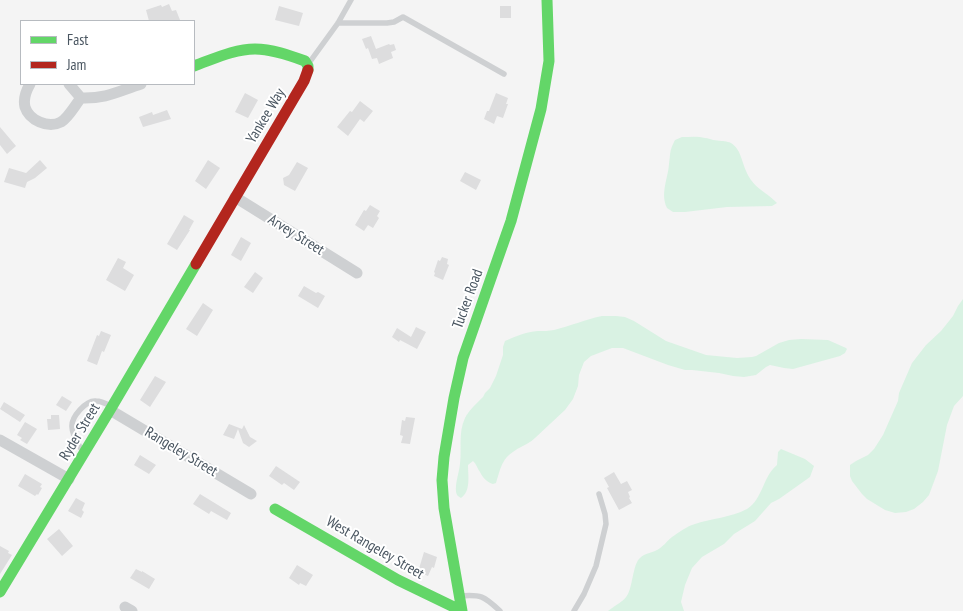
<!DOCTYPE html>
<html>
<head>
<meta charset="utf-8">
<style>
  body { margin:0 }
  #map { position:relative; width:963px; height:611px; overflow:hidden; background:#f4f4f4; font-family:"PT Sans Narrow",sans-serif }
  canvas { display:block }
  .legend { position:absolute; left:20px; top:20px; width:175px; height:65px; box-sizing:border-box; background:#fff; border:1px solid #b7bbc0; margin:0; padding:6px 9px; list-style:none; font-size:15px; color:#4a5661 }
  .legend li { display:flex; align-items:center; gap:10px; height:25px }
  .legend b { width:25px; border:1px solid #b7bbc0 }
</style>
</head>
<body>
<div id="map">
<canvas width="963" height="611"></canvas>
<ul class="legend">
<li><b style="height:6px;background:#63d668"></b>Fast</li>
<li><b style="height:6px;background:#b3261e"></b>Jam</li>
</ul>
</div>
<script>
const context = document.querySelector('canvas').getContext('2d');
context.lineJoin = 'round';
function fillPath(path, color) { context.fillStyle = color; context.fill(path, 'evenodd'); }
function strokePath(path, color, width, dash) { context.strokeStyle = color; context.lineWidth = width; context.lineCap = dash ? 'butt' : 'round'; context.setLineDash(dash || []); context.stroke(path); }
function write(font, color, halo, rows, align = 'center') {
  context.font = font + ' "PT Sans Narrow",sans-serif'; context.lineWidth = 4; context.setLineDash([]); context.textBaseline = 'middle'; context.strokeStyle = halo; context.fillStyle = color; for (const [text, x, y, turn = 0] of rows) {
    context.save(); context.translate(x, y); context.rotate((+turn || 0) * Math.PI / 180); context.textAlign = isNaN(turn) ? turn : align; if (halo) context.strokeText(text, 0, 0); context.fillText(text, 0, 0); context.restore();
  }
}
fillPath(new Path2D(`
  M682 137C690 137 698 136 705 138 708 138 710 139 713 140 725 142 732 139 739 152 743 161 745 172 751 180 758 190 770 195 777 203L772 206 727 207 685 212H673L667 208C660 193 668 179 669 164 671 151 669 152 675 140Z
  M963 299V396L954 406 947 425 938 471 929 495 923 502 914 509 906 512 895 513 885 510 867 499 862 494 852 481 850 476V465L856 461 868 455 874 449 883 435 898 401 899 393 912 363 926 345 941 331 953 316 958 306Z
  M602 316H616L625 317 634 321 666 341 706 355 737 358 752 357 756 356 779 343 789 340 801 339 828 340 846 348 847 349 845 353 840 356 793 369 784 368 770 365 766 367 756 375 744 377 733 376 719 373 692 370H685L668 365 623 348H612L591 356 584 362 579 375 578 386 573 399 565 410 535 438C531 442 526 444 521 447 502 457 502 464 496 483L493 484C487 482 483 478 480 472 477 468 477 465 473 461L468 465C468 476 471 491 461 498 458 496 457 496 456 492 455 483 459 473 460 464 462 448 458 433 465 418 469 410 477 403 483 397L485 393 490 388 496 376 503 355V347L505 341C516 336 526 332 538 331 543 331 549 331 554 330 571 326 586 319 602 316Z
  M781 449 805 459 814 466 810 477 779 499 771 503 755 521 734 534 724 544 702 557 692 568 685 585 681 602 684 611H608C615 605 624 602 628 594 633 584 633 564 640 558 645 553 652 553 657 550 663 547 667 541 672 537 678 533 687 526 695 524 712 518 730 518 747 509 763 499 763 476 777 465L778 452Z`), '#d9f2e3');
fillPath(new Path2D(`
  M169 4 172 11 176 10 180 20 176 21H149L146 10 161 5 162 7Z
  M279 6 303 13 299 26 275 20Z
  M500 6H511V18H500Z
  M371 36 376 49 389 44 390 45 394 44 396 50 391 52 393 58 379 64 377 58 372 59 368 48 366 49 362 39Z
  M245 93 258 100 248 118 235 112Z
  M496 93 508 98 506 104H508L503 118 497 116 494 124 484 119 487 111H489Z
  M360 101 373 111 364 122 360 119 348 136 337 127 350 111 352 112Z
  M167 110 171 119 143 127 139 117 152 112 153 115Z
  M0 127 16 146 7 154 0 145Z
  M40 160 47 168 35 178 27 182 25 188 4 182 9 168 26 173Z
  M208 160 220 168 206 189 195 181Z
  M297 162 308 168 295 191 284 185 283 178 289 175Z
  M465 172 481 180 476 190 460 181Z
  M370 205 380 211 377 216 379 218 373 228 368 225 364 231 355 225 364 210 366 211Z
  M184 215 194 221 189 230H190L177 250 167 244Z
  M241 237 251 243 241 261 231 255Z
  M442 257 448 259 447 264 449 265 443 280 434 276 435 273 434 272 438 260 440 261Z
  M118 258 126 262 123 268 134 275 125 291 106 280Z
  M255 272 263 278 253 293 244 287Z
  M304 286 316 293 318 292 325 296 318 308 298 296Z
  M203 303 213 310 197 336 186 329Z
  M416 327 426 332 417 349 400 340 399 342 392 337 397 328 411 337Z
  M101 331 111 335 104 352 102 351 97 365 87 361 97 335 99 336Z
  M155 376 166 382 150 407 140 400Z
  M62 396 72 402 66 411 56 405Z
  M4 402 25 415 20 422 0 409Z
  M51 415H59L60 429 48 430 47 419H51Z
  M406 417 415 418 410 444 401 443 403 436 400 435 402 420 405 421Z
  M25 422 37 429 27 444 20 440 22 438 17 435Z
  M229 424 242 429 244 425 250 437 257 441 249 447 243 443 238 429 234 439 223 435Z
  M140 455 156 465 149 474 134 465Z
  M276 466 300 482 294 490 284 483 282 485 269 476Z
  M614 472 621 484 627 481 632 490 628 492 630 497 629 498 632 503 619 510 607 488 609 487 604 478Z
  M25 474 42 484 40 487 42 488 38 495 37 494 35 496 18 486Z
  M200 494 231 513 227 520 211 511 209 514 193 504Z
  M76 498 85 503 82 510 84 512 81 518 68 511Z
  M59 529 73 546 62 556 47 539Z
  M0 546 9 551 8 553 12 555 0 574Z
  M424 552 437 557 434 568 432 567 428 576 418 572Z
  M297 565 313 575 306 586 300 583 299 585 289 578Z
  M136 569 142 572V571L155 579 149 589 130 578Z`), '#ddddde');
strokePath(new Path2D(`
  M338 23H387L394 22 403 17 504 74
  M309 63 338 23 351 0
  M83 452C79 445 72 436 72 427 71 417 86 400 96 401 101 401 107 404 111 406
  M459 596C481 594 484 596 500 611
  M574 611 584 594 596 566 606 524 605 514 599 494`), '#ced0d2', 5.5);
strokePath(new Path2D(`
  M30 84C26 91 23 99 25 107 29 120 48 129 61 122 69 117 75 105 81 98
  M69 84 81 98C106 99 119 91 141 84
  M235 197 357 273
  M110 410 251 494
  M0 440 69 479
  M125 607 132 611`), '#ced0d2', 11);
strokePath(new Path2D(`
  M194 66C214 59 234 49 255 49 272 49 289 55 305 61L308 66V70
  M275 509 398 580 462 611
  M0 592 110 410 196 264
  M462 611 444 508 442 480 444 457 454 398 463 358 511 221 541 109 549 61 547 0`), '#63d668', 11);
strokePath(new Path2D(`
  M196 264 304 81 308 70`), '#b3261e', 11);
write('15px', '#4a5661', '#fff', [
  ["Yankee Way",266,116,-59],
  ["Arvey Street",296,235,32],
  ["Tucker Road",468,299,-70],
  ["Ryder Street",80,432,-59],
  ["Rangeley Street",181,452,31],
  ["West Rangeley Street",375,548,30]
]);
</script>
</body>
</html>
